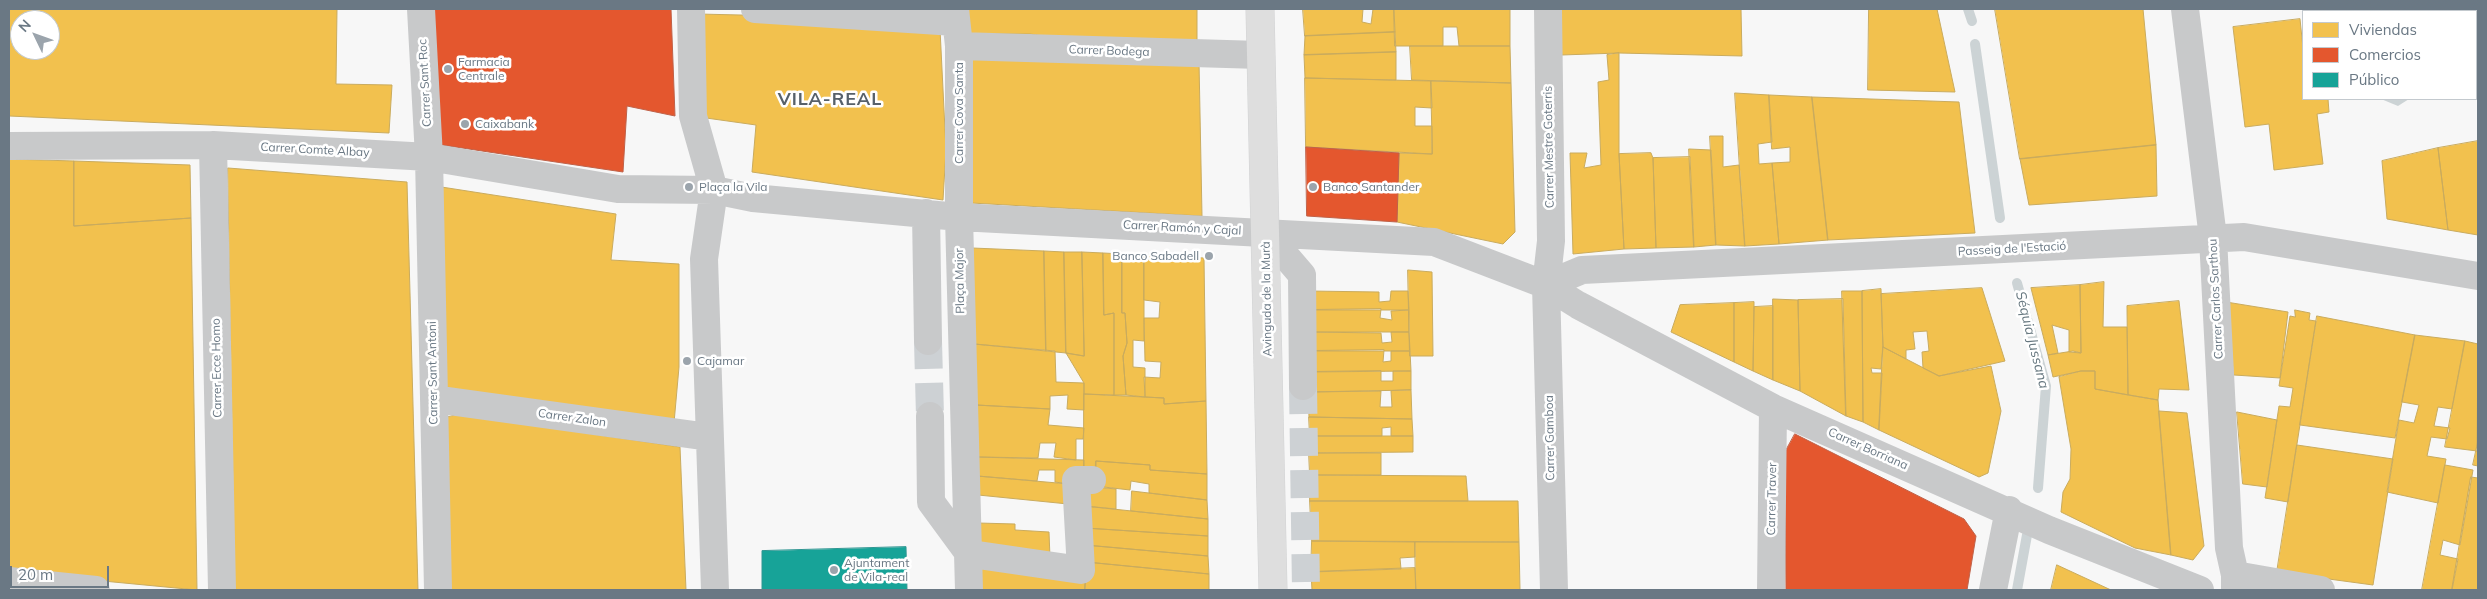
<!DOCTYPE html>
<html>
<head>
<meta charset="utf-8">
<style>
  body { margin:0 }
  #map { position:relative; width:2487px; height:599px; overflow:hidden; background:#f7f7f7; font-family:Mulish,sans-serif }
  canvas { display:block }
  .frame { position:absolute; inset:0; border:10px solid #6a7884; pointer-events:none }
  .legend { position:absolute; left:2302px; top:10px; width:175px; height:90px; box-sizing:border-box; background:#fff; border:1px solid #c3c9ce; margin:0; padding:6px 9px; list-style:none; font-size:15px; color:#6a7884 }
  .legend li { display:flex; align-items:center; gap:10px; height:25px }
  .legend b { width:25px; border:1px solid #c3c9ce }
  .north { position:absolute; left:10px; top:10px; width:50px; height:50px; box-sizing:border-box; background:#fff; border:1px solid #c3c9ce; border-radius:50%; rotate:312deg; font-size:14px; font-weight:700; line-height:20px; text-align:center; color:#6a7884 }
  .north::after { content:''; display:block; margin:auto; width:18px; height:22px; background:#9ba4ac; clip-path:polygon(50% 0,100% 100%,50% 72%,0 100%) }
  .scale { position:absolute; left:10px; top:566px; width:99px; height:22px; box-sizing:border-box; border:2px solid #6a7884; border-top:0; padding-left:6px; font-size:15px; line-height:18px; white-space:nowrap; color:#6a7884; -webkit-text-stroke:4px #fff; paint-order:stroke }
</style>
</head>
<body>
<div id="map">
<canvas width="2487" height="599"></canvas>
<div class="frame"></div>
<ul class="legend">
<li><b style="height:14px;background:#f2c14e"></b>Viviendas</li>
<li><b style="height:14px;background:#e4572e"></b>Comercios</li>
<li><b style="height:14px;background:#17a398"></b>Público</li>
</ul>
<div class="north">N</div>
<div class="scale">20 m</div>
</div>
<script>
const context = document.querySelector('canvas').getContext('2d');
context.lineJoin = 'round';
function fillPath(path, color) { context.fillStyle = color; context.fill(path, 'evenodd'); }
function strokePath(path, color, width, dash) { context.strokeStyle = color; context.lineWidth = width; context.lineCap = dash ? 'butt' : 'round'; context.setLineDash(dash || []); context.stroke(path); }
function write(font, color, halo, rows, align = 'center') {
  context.font = font + ' Mulish,sans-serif'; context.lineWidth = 5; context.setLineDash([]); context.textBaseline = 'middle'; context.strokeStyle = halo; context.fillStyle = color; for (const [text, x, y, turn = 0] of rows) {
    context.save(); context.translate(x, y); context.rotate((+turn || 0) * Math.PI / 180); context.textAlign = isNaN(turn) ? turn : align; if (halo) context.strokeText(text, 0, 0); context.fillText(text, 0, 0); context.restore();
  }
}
fillPath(new Path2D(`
  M2381 99H2409L2398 106Z`), '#ccd3d5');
const homes = new Path2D(`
  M9 9H337L336 84 392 85 389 133 9 116ZM20 20H50V50H20Z
  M967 9H1197V49L1095 44 1030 34H967Z
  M1303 9H1363L1362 22 1371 24 1373 9H1394L1395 32 1305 36Z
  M1394 9H1510V46H1459L1457 27H1443V46H1395Z
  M1561 9H1741L1742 56 1619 53 1562 55Z
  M1869 9H1937L1955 92 1868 90Z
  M1995 9H2143L2156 145 2020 159Z
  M698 14 826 17 940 29 946 150 943 200 752 172 756 125 699 117Z
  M2300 19 2303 48V99H2328L2329 112 2317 114 2323 164 2274 170 2269 124 2245 127 2233 27Z
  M1395 32 1396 52 1304 55 1305 36Z
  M1410 46H1510L1511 83 1412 80Z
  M968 51 1199 62 1202 216 971 203Z
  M1396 52V80L1305 78 1304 55Z
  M1619 53V154L1624 249 1573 254 1570 153H1587L1584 168 1601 165 1598 82 1609 80 1607 55Z
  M1305 78 1431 81 1432 108 1415 107V126H1432V154L1306 147Z
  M1431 81 1511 83 1515 232 1503 244 1397 222 1399 153 1432 154Z
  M1735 93 1769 95 1772 142 1758 144 1759 164 1772 163 1779 244 1745 246Z
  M1769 95 1812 97 1828 240 1779 244 1772 163 1790 162V147L1772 149Z
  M1812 97 1959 102 1975 233 1828 240Z
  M1710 136H1723V167L1739 165 1745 246 1716 245Z
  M2478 141V235L2448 230 2438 148Z
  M2156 145 2157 196 2029 205 2020 159Z
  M2438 148 2448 230 2387 219 2382 161Z
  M1689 149 1711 150 1716 245 1694 247Z
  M1651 153 1653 158 1656 248 1624 249 1619 154Z
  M1690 157 1694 247 1656 248 1653 158Z
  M9 159 74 161V226L191 218 197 590 9 572Z
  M74 161 190 165 191 218 74 226Z
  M228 168 407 182 418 590H235Z
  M435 186 616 214 611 260 679 264V367L674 423 439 395Z
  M972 248 1044 251 1046 351 974 344Z
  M1044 251 1064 252 1066 353 1046 351Z
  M1064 252H1082L1084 356 1066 353Z
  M1082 252 1103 253 1104 315 1114 313V395L1084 394V383L1066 353 1084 356Z
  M1103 253 1122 254V313H1125L1127 343 1123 356 1126 395H1114V313L1104 315Z
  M1122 254 1144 255V341L1133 340V367L1145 368V397L1126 395 1123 356 1127 343 1125 313H1122Z
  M1144 255 1204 258 1206 401 1164 404V398L1145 397 1144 377 1160 378 1161 362 1145 361 1144 318H1159L1160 302 1144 300Z
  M1408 270 1432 272 1433 356H1410Z
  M2104 282 2103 327H2127L2128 395 2095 389V371H2081L2053 377 2048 355 2073 351 2081 353 2080 285Z
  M2080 285 2081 353 2069 352V330L2052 325 2058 353 2048 355 2031 288Z
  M1982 288 2005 361 1939 376 1923 368 1922 352 1929 351 1927 331 1913 332 1915 349 1906 350V359L1883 347 1881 294Z
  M1881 289 1883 347 1881 369 1871 368 1872 373H1882L1879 430 1863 422 1862 291Z
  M1308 291 1379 292V302L1390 301 1391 291H1408L1409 310H1308Z
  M1842 291H1862L1863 422 1846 416Z
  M1773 299 1798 300 1800 391 1773 380Z
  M1843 299 1846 416 1800 391 1798 300Z
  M2179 301 2189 390 2159 389 2158 400 2128 395 2127 306Z
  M1754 302V307L1753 371 1734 362V303Z
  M2226 302 2288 312 2280 378 2234 375Z
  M1734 303V362L1671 332 1680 305Z
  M1773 306V380L1753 371 1754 307Z
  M1381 309 1380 318 1392 320 1391 311 1409 310V332H1308V310Z
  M2295 310 2310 313 2309 320 2316 321 2288 502 2265 498 2279 406 2290 407 2293 388 2279 386 2290 316 2295 317Z
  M2317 316 2415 335 2395 438 2300 425Z
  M1308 332 1381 333 1382 343 1392 342 1391 332H1409L1410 351H1309Z
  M2415 335 2465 341 2452 409 2438 407 2434 426 2450 428 2447 439 2431 437 2427 456 2446 459 2438 503 2387 492 2399 420 2414 423 2419 405 2402 402Z
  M2465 341 2478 344 2477 451 2445 447Z
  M974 344 1055 351 1056 382 1084 383V410L1067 409 1068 395 1050 396V409L976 405Z
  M1883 347 1939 376 1991 366 2001 411 1988 473 1979 477 1879 430Z
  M1384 350 1383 362 1391 361V351H1410L1411 371 1308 372 1309 351Z
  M1381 371V381H1393V371H1411V390L1308 392V372Z
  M2081 371H2095V389L2158 400 2171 555 2135 548 2061 512 2063 492 2070 479 2071 449 2059 377Z
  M1411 390 1412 419 1309 417 1308 392 1381 391 1380 407H1392L1391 391Z
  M1084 394 1164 398V404L1206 401 1207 474 1150 470V465L1096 461V476L1084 474Z
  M976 405 1050 409 1048 425 1084 428 1083 439H1076V460L1054 457 1056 443H1040L1038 458 977 457Z
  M2159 411 2187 413 2204 546 2193 560 2171 555Z
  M2237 412 2277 420 2267 487 2243 484Z
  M460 414 680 447 686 590H445L440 419Z
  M1309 417 1412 419 1413 436H1391V427L1382 428V436H1310Z
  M1310 436H1413V452L1309 453Z
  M2478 441V466L2473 465Z
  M2297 445 2393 459 2373 585 2277 572Z
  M1309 453H1381V475H1310Z
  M977 457 1084 460V474L1069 484 1055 482V470H1039L1037 481 977 476Z
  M1096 461 1150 465V470L1207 474V500L1149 493V484L1131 481 1130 490 1095 486Z
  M2445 465 2473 470 2460 545 2443 540 2440 555 2458 559 2452 590H2422Z
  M1310 475 1466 476 1468 501H1310Z
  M977 476 1069 484 1068 504 978 495Z
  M2471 477 2478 478V590H2452Z
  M1084 486 1116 489V509L1084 506Z
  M1132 491 1207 500 1208 519 1131 511Z
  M1310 501H1518L1519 542 1312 541Z
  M1084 506 1208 519V536L1085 528Z
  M978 523 1015 524V530L1049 532 1050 558 977 552Z
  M1085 528 1208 536V556L1085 545Z
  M1312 541 1415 542V557L1400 558 1401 569 1311 572Z
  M1415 542H1519L1520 590H1416Z
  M1085 545 1208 556 1209 574 1086 562Z
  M1086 562 1209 574V590H1085Z
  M975 564 1086 577 1085 590H976Z
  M2057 565 2111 590H2051Z
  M1415 568 1416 590H1312L1311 572Z`);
fillPath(homes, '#f2c14e');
strokePath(homes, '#c9ab5e', 1);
const shops = new Path2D(`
  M426 9H671L675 116 627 106 623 172 435 144Z
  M1306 147 1399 153 1397 222 1307 216Z
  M1795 434 1964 519 1976 536 1967 590H1786L1785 452Z`);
fillPath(shops, '#e4572e');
strokePath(shops, '#bf6148', 1);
const public = new Path2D(`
  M906 547 907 590H762V551Z`);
fillPath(public, '#17a398');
strokePath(public, '#309692', 1);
strokePath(new Path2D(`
  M1968 9 1972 21
  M1975 44 2000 218
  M2017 283 2046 386 2038 488
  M2017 590 2027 535`), '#ccd3d5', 10);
strokePath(new Path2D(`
  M928 341 930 416
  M1303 386 1306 590`), '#cdd1d4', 28, [28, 14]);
const major = new Path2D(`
  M1260 9 1273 590`);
strokePath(major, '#d2d3d4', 29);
strokePath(new Path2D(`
  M421 9 429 157 438 590
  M691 9 693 116 714 190 704 259 715 590
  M755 9 955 22
  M955 9 959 46V217L969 590
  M1548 9 1551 241 1546 285 1554 590
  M2185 9 2213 238 2229 548 2235 575V590
  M959 46 1260 55
  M213 145 222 590
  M9 146 213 145 429 157 618 189 714 190 753 198 959 217 1434 242 1546 285 1578 305 1773 408 2049 530 2200 590
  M926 213 928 341
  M1266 233 1302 275 1303 386
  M1546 285 1582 270 2244 237 2478 276
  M434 399 709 437
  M930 416 931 502 967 551
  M967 551 978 555 1081 570 1076 480H1092
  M2235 575 2321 590
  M9 581 96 590
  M1771 590 1773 408
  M1993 590 2009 510`), '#c8c9ca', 28);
strokePath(major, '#dedede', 28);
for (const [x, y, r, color] of [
  [448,69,5,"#9ba4ac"],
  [465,124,5,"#9ba4ac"],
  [689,187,5,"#9ba4ac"],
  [1313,187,5,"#9ba4ac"],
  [1209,256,5,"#9ba4ac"],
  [687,361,5,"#9ba4ac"],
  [834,570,5,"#9ba4ac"]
]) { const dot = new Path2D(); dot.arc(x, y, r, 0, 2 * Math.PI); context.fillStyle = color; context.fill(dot); strokePath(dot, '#fff', 2); }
write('12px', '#6a7884', '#fff', [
  ["Carrer Bodega",1109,51,2],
  ["Carrer Sant Roc",425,83,-93],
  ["Carrer Cova Santa",959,113,-90],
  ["Carrer Mestre Goterris",1549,147,-91],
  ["Carrer Comte Albay",315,150,3],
  ["Carrer Ramón y Cajal",1182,228,3],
  ["Passeig de l'Estació",2012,249,-3],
  ["Plaça Major",960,281,-91],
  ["Avinguda de la Murà",1267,299,-91],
  ["Carrer Carlos Sarthou",2216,299,-93],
  ["Carrer Ecce Homo",217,368,-91],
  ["Carrer Sant Antoni",433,373,-91],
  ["Carrer Zalon",572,418,8],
  ["Carrer Gamboa",1550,438,-91],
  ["Carrer Borriana",1868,449,24],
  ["Carrer Traver",1772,499,-89]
]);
write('12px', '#6a7884', '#fff', [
  ["Farmacia",458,62],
  ["Centrale",458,76],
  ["Caixabank",475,124],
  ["Plaça la Vila",699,187],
  ["Banco Santander",1323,187],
  ["Banco Sabadell",1199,256,"right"],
  ["Cajamar",697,361],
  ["Ajuntament",844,563],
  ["de Vila-real",844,577]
], 'left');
write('italic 14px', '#66777f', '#fff', [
  ["Séquia Jussana",2032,340,76]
]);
context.letterSpacing = '1px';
write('bold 18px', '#57616a', '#fff', [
  ["VILA-REAL",830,100]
]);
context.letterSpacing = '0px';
</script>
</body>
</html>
